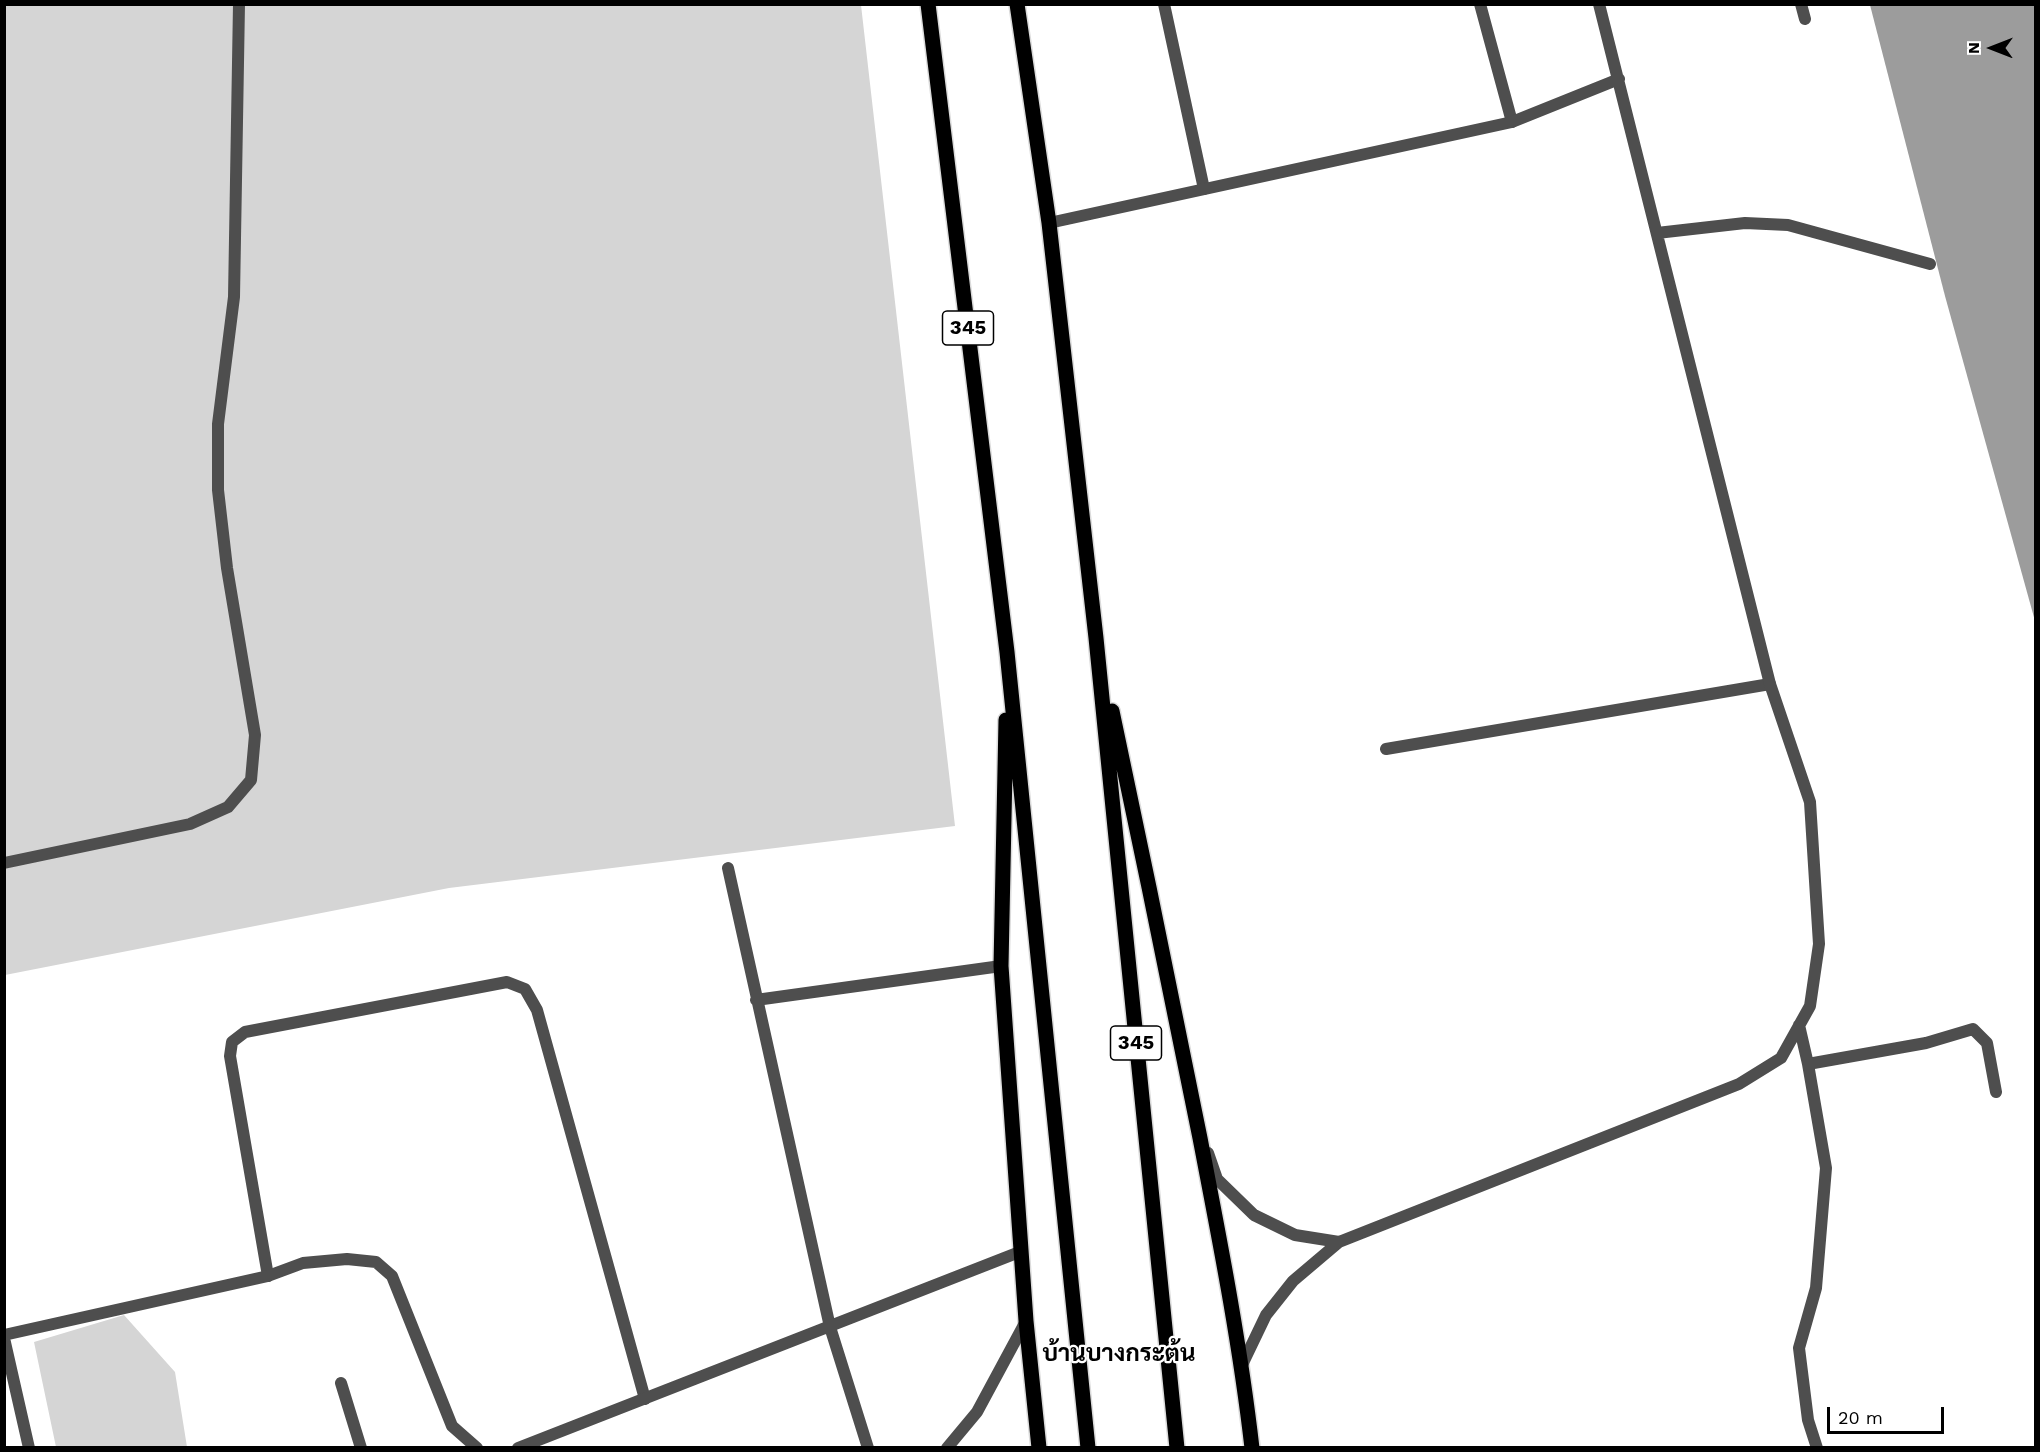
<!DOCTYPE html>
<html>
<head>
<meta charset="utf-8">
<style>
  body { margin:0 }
  #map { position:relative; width:2040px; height:1452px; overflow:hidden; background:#fff; font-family:"Work Sans",sans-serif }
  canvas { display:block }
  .frame { position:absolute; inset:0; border:6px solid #000; pointer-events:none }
  .north { position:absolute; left:1962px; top:18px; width:60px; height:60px; -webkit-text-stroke:4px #fff; paint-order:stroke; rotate:270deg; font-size:16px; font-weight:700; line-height:24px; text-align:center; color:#000 }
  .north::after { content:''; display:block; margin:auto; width:21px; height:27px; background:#000; clip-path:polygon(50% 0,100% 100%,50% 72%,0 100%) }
  .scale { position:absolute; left:1827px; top:1407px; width:117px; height:27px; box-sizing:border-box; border:3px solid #000; border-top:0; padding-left:8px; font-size:18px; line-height:21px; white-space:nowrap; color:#000; -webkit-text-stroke:4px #fff; paint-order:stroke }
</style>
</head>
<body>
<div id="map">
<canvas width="2040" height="1452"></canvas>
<div class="frame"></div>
<div class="north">N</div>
<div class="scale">20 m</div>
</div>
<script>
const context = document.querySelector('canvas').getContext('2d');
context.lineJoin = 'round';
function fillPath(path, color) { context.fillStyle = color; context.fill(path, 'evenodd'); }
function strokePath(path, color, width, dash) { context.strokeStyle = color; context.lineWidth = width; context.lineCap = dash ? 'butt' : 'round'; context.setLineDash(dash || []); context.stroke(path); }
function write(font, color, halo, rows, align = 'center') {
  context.font = font + ' "Work Sans",Sarabun,sans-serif'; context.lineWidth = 4.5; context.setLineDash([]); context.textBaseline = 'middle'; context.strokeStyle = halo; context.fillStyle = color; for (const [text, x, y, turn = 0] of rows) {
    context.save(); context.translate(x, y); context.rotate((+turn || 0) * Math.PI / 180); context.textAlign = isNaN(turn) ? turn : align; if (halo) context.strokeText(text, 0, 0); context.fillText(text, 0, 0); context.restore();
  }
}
fillPath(new Path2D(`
  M5 5H861L955 826 449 888 5 975Z
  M124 1315 175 1372 187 1447H56L34 1342Z`), '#d5d5d5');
fillPath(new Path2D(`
  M1870 5H2035V621L1945 296Z`), '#9c9c9c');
const primary = new Path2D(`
  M928 4 1007 652 1088 1448
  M1017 4 1049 223 1096 638 1177 1448
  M1112 711C1142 853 1172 996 1200 1138 1220 1242 1240 1343 1252 1448
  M1006 720 1001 966 1026 1321 1039 1448`);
strokePath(primary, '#dbdbdb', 18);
strokePath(new Path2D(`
  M1164 4 1204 189
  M1480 4 1512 122
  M1386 749 1770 684
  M268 1276 230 1056 232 1042 245 1032 507 982 525 989 537 1010 645 1399`), '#4e4e4e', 12);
strokePath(new Path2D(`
  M1801 4 1805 19
  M1049 223 1512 122 1619 79
  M1657 233 1745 223 1788 225 1930 264
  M4 863 190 824 228 807 251 780 255 735 227 568 218 490V424L234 297 239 4
  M728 868 830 1327 868 1448
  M756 1000 1001 966
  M1799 1025 1808 1064 1826 1168 1816 1288 1799 1348 1808 1420 1817 1448
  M1808 1064 1926 1043 1973 1029 1987 1043 1996 1092
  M1208 1153 1217 1179 1254 1215 1295 1235 1339 1242
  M4 1335 268 1276 303 1263 347 1259 376 1262 392 1276 452 1426 477 1448
  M4 1338 29 1448
  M1242 1365 1266 1315 1293 1281 1339 1242 1739 1084 1781 1058 1810 1006 1819 944 1810 802 1770 684 1599 4
  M341 1383 361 1448
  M518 1448 1022 1251
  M947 1448 977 1412 1026 1321`), '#4e4e4e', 12);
strokePath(primary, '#000', 15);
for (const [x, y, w] of [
  [968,328,51],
  [1136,1043,51]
]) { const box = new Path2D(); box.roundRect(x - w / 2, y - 17, w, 34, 4.5); context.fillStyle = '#fff'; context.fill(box); strokePath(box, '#000', 1.5); }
write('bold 20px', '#000', null, [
  ["345",968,328],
  ["345",1136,1043]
]);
write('bold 24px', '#000', '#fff', [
  ["บ้านบางกระต้น",1119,1354]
]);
</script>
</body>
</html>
